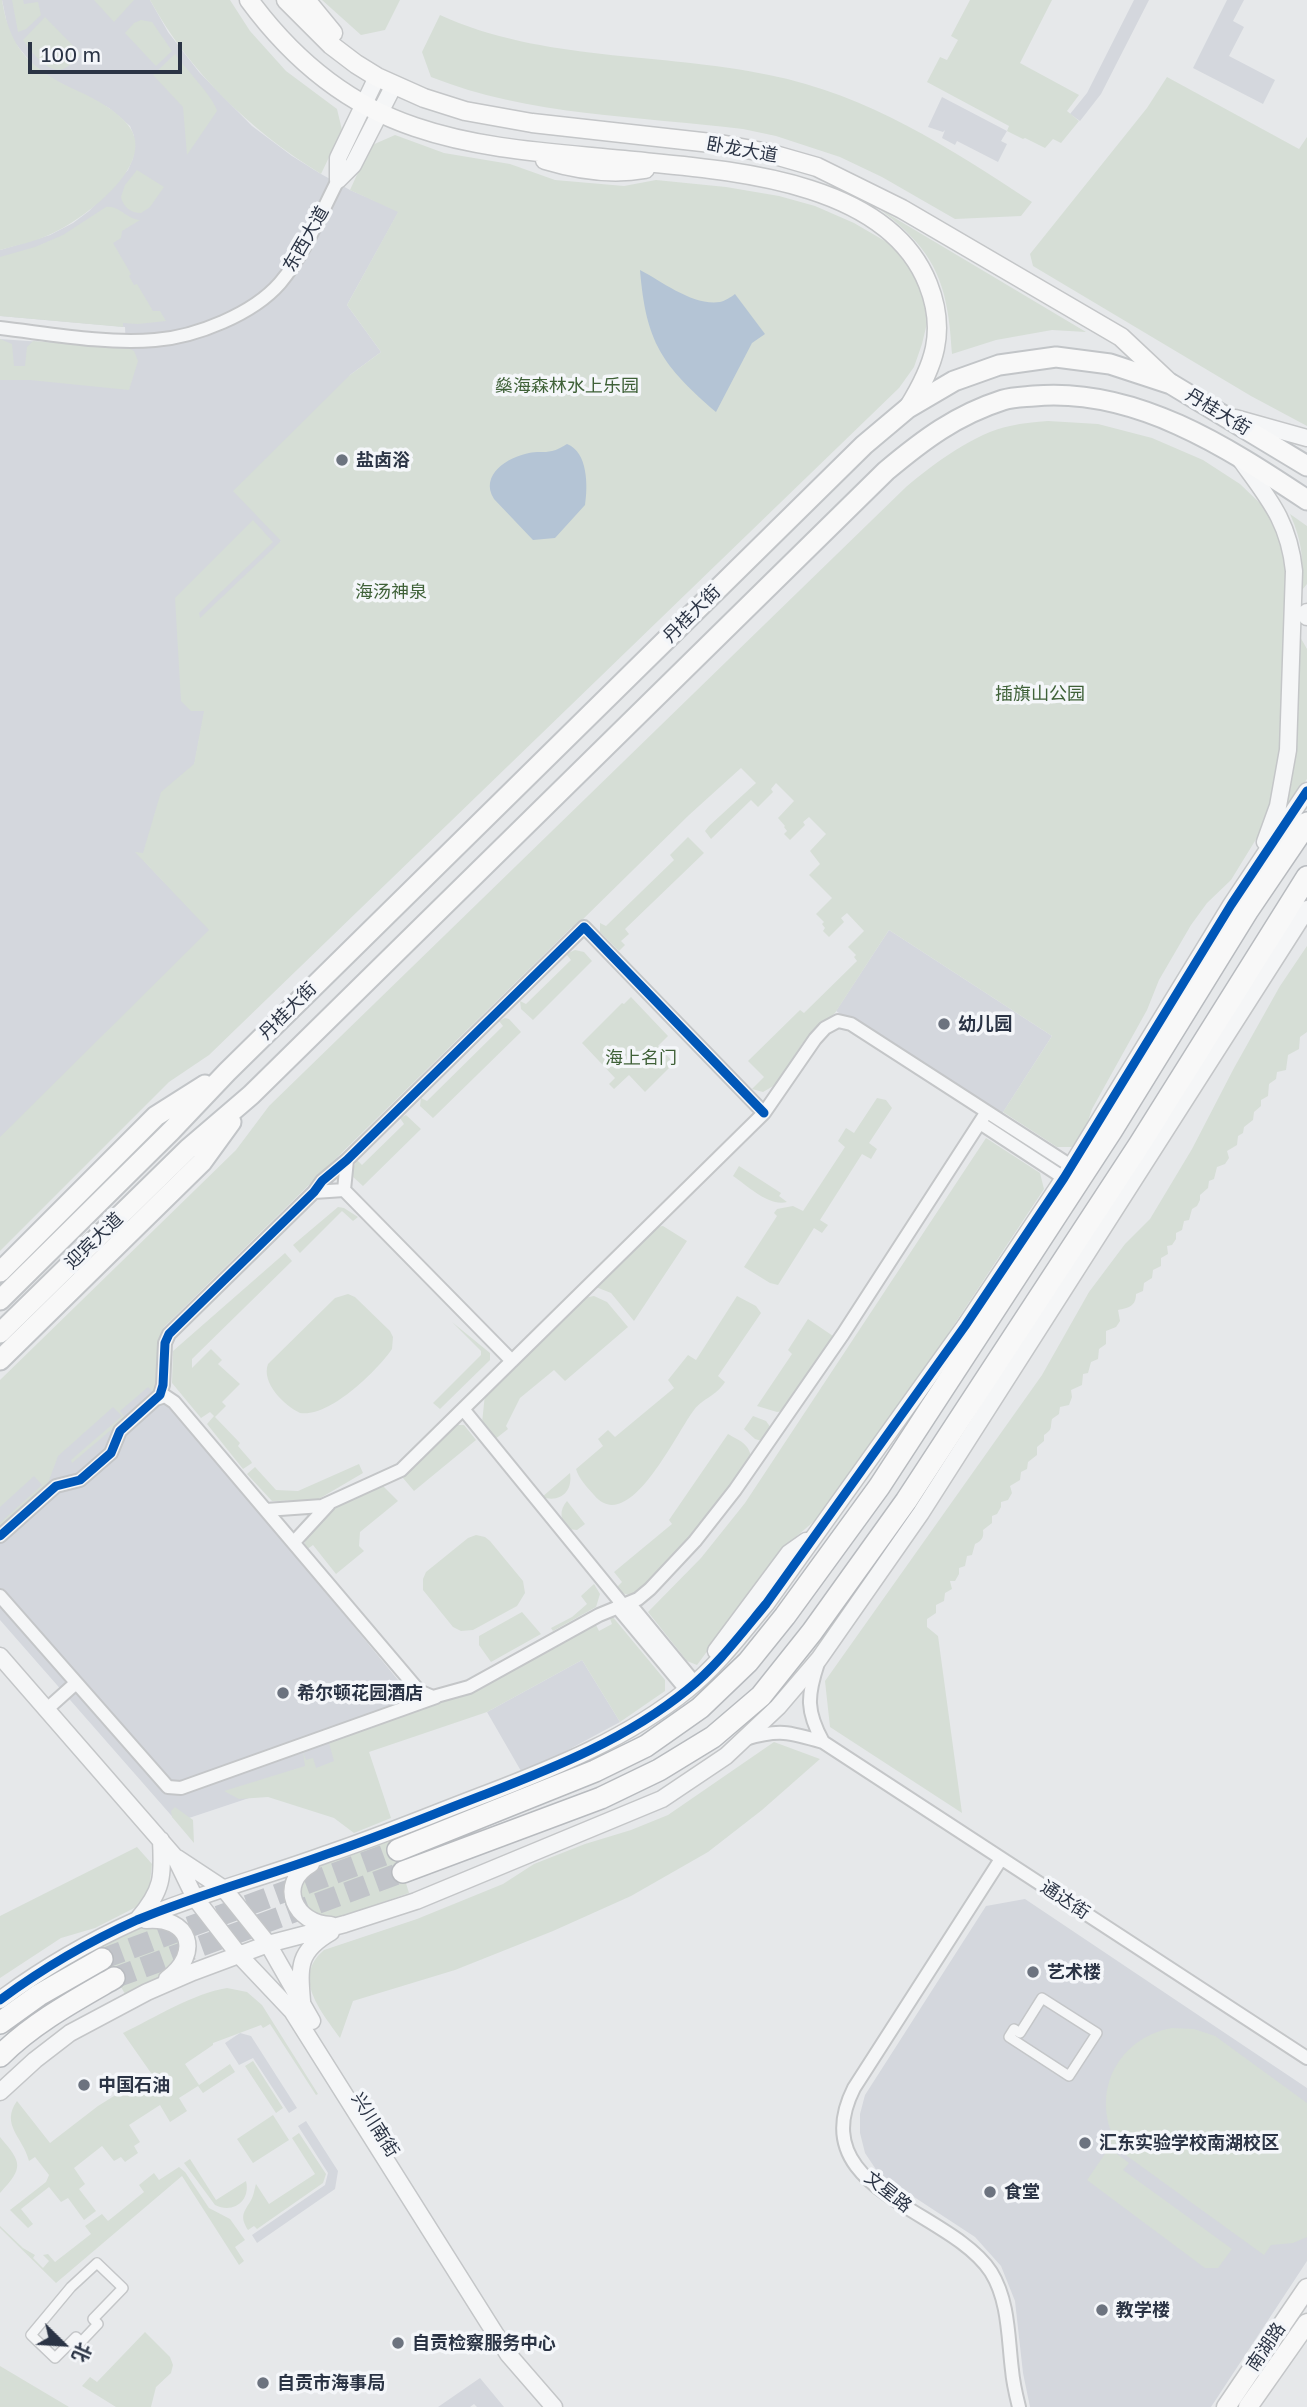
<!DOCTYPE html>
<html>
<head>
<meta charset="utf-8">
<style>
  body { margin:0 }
  #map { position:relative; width:1307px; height:2407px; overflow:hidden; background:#e6e8ea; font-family:"Golos Text","Noto Sans SC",sans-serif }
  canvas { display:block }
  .north { position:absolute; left:28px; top:2309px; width:70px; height:70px; -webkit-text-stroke:5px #f4f6f9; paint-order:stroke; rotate:114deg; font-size:19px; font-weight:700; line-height:28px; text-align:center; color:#2b3445 }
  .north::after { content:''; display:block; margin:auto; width:24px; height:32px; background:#2b3445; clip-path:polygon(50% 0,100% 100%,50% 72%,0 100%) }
  .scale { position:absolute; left:28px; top:42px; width:154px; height:32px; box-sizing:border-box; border:4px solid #2b3445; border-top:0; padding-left:9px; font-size:21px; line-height:24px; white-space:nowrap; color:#2b3445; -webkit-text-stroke:5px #f4f6f9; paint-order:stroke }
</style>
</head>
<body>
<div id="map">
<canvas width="1307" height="2407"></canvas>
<div class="north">北</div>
<div class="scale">100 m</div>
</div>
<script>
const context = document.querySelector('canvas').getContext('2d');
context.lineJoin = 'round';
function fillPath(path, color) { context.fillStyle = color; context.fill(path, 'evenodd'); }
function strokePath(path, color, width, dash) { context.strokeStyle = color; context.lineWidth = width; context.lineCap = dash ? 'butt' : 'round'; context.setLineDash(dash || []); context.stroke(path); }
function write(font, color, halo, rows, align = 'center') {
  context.font = font + ' "Golos Text","Noto Sans SC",sans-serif'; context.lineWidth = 7; context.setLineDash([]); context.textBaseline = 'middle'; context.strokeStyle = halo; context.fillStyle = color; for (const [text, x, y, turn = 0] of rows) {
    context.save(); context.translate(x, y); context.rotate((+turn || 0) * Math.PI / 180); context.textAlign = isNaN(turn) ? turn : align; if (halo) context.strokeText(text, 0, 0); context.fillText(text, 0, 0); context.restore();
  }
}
fillPath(new Path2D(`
  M2 0H150L168 32 199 72 252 126 292 156 321 174 350 190 399 211 347 305 381 352 350 375 281 541 205 710 183 823 144 861 217 936 0 1150V339L126 348 125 327 0 316V250L50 235 73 223 89 211 128 170 133 158 134 136 130 126 109 108 54 80 32 64 15 43 8 29Z
  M1134 0H1149L1101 94 1080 121 1070 114 1087 93Z
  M1227 0H1244L1233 21 1244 27 1229 56 1275 80 1263 104 1193 68Z
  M942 97 1007 131 1001 141 1007 144 998 162 957 141 955 145 942 138 945 130 943 132 928 127Z
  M889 930 1052 1036 1000 1117 836 1011Z
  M133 1359 422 1709 335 1737 339 1768 177 1822 0 1620V1490Z
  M582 1660 620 1722 553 1758 521 1771 487 1712Z
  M1025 1899 1307 2088V2261L1211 2407H1030L1023 2373 1015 2301 1001 2266 975 2237 879 2174 865 2153 860 2133V2114L865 2095 986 1906Z
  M240 2033 251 2036 297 2108 289 2113 253 2058 239 2065 225 2043Z
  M306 2121 338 2171 335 2189 257 2243 252 2235 325 2185 328 2173 298 2126Z
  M480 2378 504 2407H477L474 2404 470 2407H438Z`), '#d4d7dd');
fillPath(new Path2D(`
  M0 0H2C10 52 34 71 80 92 97 100 116 110 128 125 160 164 81 221 51 234 34 242 17 245 0 250Z
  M12 0H23L24 4 38 2 41 15 26 29 18 32Z
  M94 0H134L114 22Z
  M150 0H230L250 31 286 71 337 109 342 130 321 174C250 130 191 74 150 0Z
  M322 0H400L385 30 361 35Z
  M970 0H1052L1020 63 1079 95 1067 111 1079 121 1061 143 1053 139 1045 148 1025 138 1023 139 1007 131 1009 126 927 82 940 57 947 60 958 40 951 36Z
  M440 15C543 62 660 52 769 75 869 95 948 147 1032 202L1021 216 955 219 882 177 840 157 776 136 743 129C639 116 529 116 431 77L422 52Z
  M45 17 81 54C76 59 69 67 63 69 47 74 30 50 23 40Z
  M141 20 152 22 172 51 156 66 125 33 134 23Z
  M175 54C184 67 215 99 217 111L187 155 183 107 153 75Z
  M1167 77 1299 149 1307 137V426L1251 396 1033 266 1030 254 1147 108Z
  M395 135 444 153 510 164 555 180 624 186 656 180 726 187 779 196 815 206 854 223 890 244 910 266 923 293 927 323 922 344 914 367 899 388 209 1055 169 1082 0 1251V1137L209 930 135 852 143 853 161 792 194 764 204 711H191L181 701 175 598 253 520 273 542 199 613 200 618 281 541 233 491 350 375 381 352 347 305 398 212 350 190 370 146Z
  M137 170 164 187 150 207 141 213C131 213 123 207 121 197L125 185Z
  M106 207C119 205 126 219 140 220L122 231 121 238 113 243 131 274 129 276 134 285 137 284 153 311H160L166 321 138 324 123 323V327L0 316V257L35 247 63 235Z
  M878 208 1086 332 1052 330 996 340 952 354C948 283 936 251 878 208Z
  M0 339 12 344 14 366H25L27 347 33 341 130 349 134 351 138 361 129 390 30 380H0Z
  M1048 421 1098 424 1152 438 1203 460 1240 484 1265 508 1280 532 1286 572 1280 753 1274 793 1258 836 1231 880 1207 903 1191 925 1159 980 1147 1010 1092 1109 1086 1127 1072 1147H1057L1003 1112 1052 1036 889 930 835 1013 802 1044 775 1085 763 1092 752 1089 764 1077 748 1061 800 1010 804 1013 857 961 854 957 856 955 848 947 864 931 847 913 841 918 844 922 829 937 823 931 825 928 822 924 824 922 816 914 832 898 809 875 820 864 810 851 826 834 809 817 803 822 805 825 790 840 784 834 787 831 784 827 785 826 778 818 794 801 776 783 771 789 773 792 758 807 751 800 711 839 705 831 709 826 756 783 741 768 689 815 576 926V930L572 927 164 1327 159 1339 155 1391 154 1393 148 1387 120 1411 125 1418 72 1463 71 1460 122 1416 113 1407 58 1456 47 1486 0 1527V1523L42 1485 34 1476 0 1507V1380L236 1150 269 1106 906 487C932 465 976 432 1010 426 1023 423 1036 422 1048 421Z
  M1290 514 1307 526V584L1302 590C1303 558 1303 544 1290 514Z
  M1299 635 1307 649V779L1285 811C1301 754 1298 695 1299 635Z
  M688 837 704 853 625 929 629 934 621 941 625 945 619 951 600 932V923L606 926 674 860 670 855Z
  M1307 946V1032L1300 1037 1299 1049 1288 1055 1286 1070 1277 1072 1276 1079 1269 1084 1268 1096 1261 1100V1106L1254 1112 1253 1120 1244 1127 1243 1133 1238 1136 1237 1145 1227 1151 1229 1158 1225 1164 1217 1167 1214 1179 1209 1181 1208 1188 1200 1195V1200L1197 1206 1192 1209 1189 1220 1184 1221 1182 1230 1176 1233V1239L1172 1245 1167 1246 1168 1254 1161 1258V1266L1153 1270 1152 1278 1144 1283 1143 1291 1136 1294C1136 1306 1129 1308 1118 1310L1120 1321 1116 1327 1106 1331V1344L1099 1349 1098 1359 1091 1362 1088 1373 1083 1374 1082 1385 1071 1390 1072 1397 1069 1405 1060 1407 1059 1414 1052 1419C1050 1428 1053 1429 1044 1435V1441L1037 1447V1455L1028 1462 1027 1469 1021 1472 1020 1480 1010 1486 1012 1493 1008 1500 1001 1502V1507L997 1514 992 1516V1523L983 1530C984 1537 982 1541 975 1544L972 1555 967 1556 965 1566 959 1568V1574L955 1581H950L952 1589 945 1593 944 1601 936 1605V1613L927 1619V1627L938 1636 962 1813 830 1727 825 1681 1042 1375 1089 1292 1125 1244 1150 1219 1192 1149 1234 1068 1280 986Z
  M575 950 584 952 592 961 533 1020 521 1009 520 1001 526 1004 571 960 566 954Z
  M631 997 668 1036 658 1046 674 1063 645 1092 629 1075 614 1089 609 1084 615 1078 582 1043 622 1003 624 1004Z
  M505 1018 509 1019 521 1032 433 1118 420 1106 421 1098 427 1101 503 1026 499 1021Z
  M877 1098 886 1100 892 1108 869 1143 877 1149 871 1159 862 1154 820 1220 828 1225 822 1233 814 1228 778 1285 770 1283 744 1267 777 1216 774 1213 777 1209 793 1206 803 1211 845 1147 838 1141 846 1128 854 1133Z
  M406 1115 421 1129 363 1186 352 1176 353 1168 357 1160 362 1165 404 1124 400 1118Z
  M986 1138 1040 1173 1044 1189 889 1423 818 1518 785 1546 697 1665 687 1661 648 1612 701 1558 745 1503Z
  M739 1166 781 1193 779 1196 787 1202C769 1207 748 1186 733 1176Z
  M338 1207 344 1208 358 1217 353 1221 342 1211 300 1253 293 1245Z
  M663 1226 687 1241 634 1321 611 1293 596 1287 656 1227Z
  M285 1253 292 1261 192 1359V1368L211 1349 222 1360 218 1364 240 1384 222 1402 226 1406 215 1417 240 1443 238 1446 251 1461 252 1463 243 1469 207 1424 214 1416 210 1412 201 1418 172 1383 173 1351Z
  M348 1294 355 1297 390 1331 393 1337 392 1349C377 1371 329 1418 300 1413 284 1405 261 1383 268 1364L335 1298Z
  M594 1296 607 1302 628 1327 565 1381 554 1370 520 1398 506 1426 508 1429 494 1440 482 1423 485 1394 584 1298Z
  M737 1296 756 1306 761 1313 718 1376 725 1382C715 1397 703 1398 694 1410 676 1433 629 1537 594 1495 587 1487 579 1479 576 1469L603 1446 598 1439 608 1430 615 1437 674 1388 668 1380 688 1355 696 1360Z
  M808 1319 833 1336 783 1411 777 1412 757 1406 792 1354 788 1350Z
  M452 1322 490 1353V1360L440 1409 433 1403 481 1355V1351Z
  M753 1416 766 1421 771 1428 762 1441 755 1439 744 1429Z
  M456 1425H464L476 1440 414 1491 403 1478 404 1475Z
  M728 1434C738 1440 749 1443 751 1457L706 1521 642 1590C633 1596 624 1597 616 1588L622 1582 614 1572 672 1524 669 1520Z
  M359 1464 363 1473 317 1500 272 1501 247 1474 255 1467 276 1490 298 1491Z
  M570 1473C573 1492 560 1503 542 1497Z
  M382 1485 398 1501 360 1532 359 1546 364 1551 336 1574 313 1545 306 1550 304 1545 307 1536 334 1507Z
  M567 1501 585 1524 577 1530 568 1529C560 1520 559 1510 567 1501Z
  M476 1535 485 1537 490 1541 523 1581 525 1593 517 1606 473 1630 461 1631 453 1627 423 1590V1579L426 1572 468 1538Z
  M594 1584 600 1594 596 1607 553 1631 551 1628 572 1617 587 1604 581 1596Z
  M522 1612 541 1634 491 1662 479 1645V1636Z
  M609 1616H612L665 1680V1691L620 1722 582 1660 487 1712 369 1752 391 1818 354 1833 334 1818 268 1797 239 1799 224 1791 305 1766 303 1752 306 1760 313 1758 316 1768 334 1761 329 1743 335 1737 474 1692 596 1625 599 1631 612 1624Z
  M774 1742 820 1759 762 1810 708 1852 631 1896 553 1931 455 1970 353 2001 340 2038C322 2012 291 1978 324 1950L417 1919 503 1884 534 1864 585 1844 631 1830 668 1815Z
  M175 1807 193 1820 194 1843 172 1817 171 1811Z
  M392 1838 409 1893 332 1920 317 1919 300 1902V1882L313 1868Z
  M137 1847 152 1864 148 1901 95 1928 61 1938 0 1978V1916Z
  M152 1923 177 1934 182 1950 164 1975 125 1994 99 1948Z
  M227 1988 247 1992 262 2005 318 2094 316 2095 270 2024 263 2028 261 2025 213 2043V2045L185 2064 199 2085 230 2064 235 2072 203 2093 198 2086 179 2098 187 2111 170 2122 160 2105 129 2125 140 2142 134 2146 138 2153 125 2162 121 2157 114 2161 102 2146 74 2168 85 2184 79 2189 96 2211 84 2220 68 2198 61 2202 49 2187 21 2209 33 2224 28 2228 10 2210 46 2182 49 2175 35 2157 29 2161C23 2137 0 2125 17 2101L50 2143 98 2106 151 2073 123 2033C154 2018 194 1993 227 1988Z
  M1172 2028 1194 2029 1215 2036 1307 2103V2237L1293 2243 1271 2245 1264 2255 1105 2140 1111 2131C1094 2083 1123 2037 1172 2028Z
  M253 2061 283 2108 276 2113 245 2066Z
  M273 2115 289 2140 253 2163 237 2139Z
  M299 2133 326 2174 323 2183 257 2229 254 2226 248 2230C240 2217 243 2213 250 2202 254 2196 254 2190 256 2184L269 2204 315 2174 292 2138Z
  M0 2137C22 2163 24 2167 0 2193Z
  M1109 2148 1129 2163 1123 2170 1232 2249 1218 2268H1205L1087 2180Z
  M190 2159 216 2200 246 2181C251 2201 233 2214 215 2205L184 2163Z
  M179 2167 185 2172 209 2208 230 2219 245 2240 235 2247 244 2261 239 2265 182 2176 56 2283 0 2228V2226L23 2248 35 2255 33 2258 43 2268 49 2261 43 2255 48 2254 55 2262 91 2234 85 2226 102 2214 108 2221 144 2192 139 2185 154 2173 159 2180Z
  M145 2332 170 2357 173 2365 171 2373 156 2387 151 2407H116L82 2386 90 2377 97 2382Z
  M0 2366 69 2407H0Z`), '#d6ded6');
fillPath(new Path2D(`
  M640 270C663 282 693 306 720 302 725 301 731 297 735 294L765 334 752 343 716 412C662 365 646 343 640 270Z
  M567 444C588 452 588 486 585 505L555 538 533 540 494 499C479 475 508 457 529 453 536 451 544 453 552 451 557 450 562 447 567 444Z`), '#b4c4d5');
strokePath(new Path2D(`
  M102 1959 398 1850
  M114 1978 403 1872`), '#c1c4c9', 21, [21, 10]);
const pedestrian = new Path2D(`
  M1042 1998 1097 2033 1069 2076 1009 2037 1014 2029 1020 2033Z
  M97 2263 123 2288 93 2319 98 2324 81 2342 76 2337 55 2358 31 2335 71 2287Z`);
const minor = new Path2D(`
  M0 328C51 334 104 344 155 340 196 337 253 314 280 283 305 253 320 215 338 180
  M980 1123 1064 1178
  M347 1160 344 1190 512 1361
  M314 1192 344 1190
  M156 1399 165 1396 174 1402 419 1691 433 1697 469 1687 599 1615 638 1599 650 1589 695 1541 735 1490 843 1334 986 1113
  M463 1409 623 1605
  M266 1510 322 1506 401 1470 764 1113 815 1039 825 1028 838 1021 851 1024 1071 1166
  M0 1536 56 1486 80 1480 111 1453 120 1431 160 1395 163 1385 165 1343 169 1334 314 1192 322 1181 347 1160 584 927 764 1113
  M294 1542 329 1504
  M0 1596 168 1787 181 1788 436 1697
  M629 1603 695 1683
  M617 1607 687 1691
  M47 1709 76 1683
  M745 1739C779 1729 789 1732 823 1742 806 1711 807 1696 818 1663
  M823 1742 1307 2058
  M1001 1859 854 2088C802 2191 950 2209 991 2272 1009 2301 1008 2338 1012 2370 1013 2383 1016 2395 1019 2407`);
const tertiary = new Path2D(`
  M338 180V158L377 77
  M338 180 353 165 394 85
  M1235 418 1307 438
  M1240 459C1268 498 1289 521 1294 571L1288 750 1278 806 1265 842
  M1307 612V617
  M716 1651 789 1553 806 1541
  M0 1656 175 1857 195 1898 239 1955 292 2011 508 2354 554 2407
  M177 1858 224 1889 268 1944 312 2021
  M311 1864C276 1884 295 1924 331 1925
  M138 1919C163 1890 163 1877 161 1840
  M146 1920C190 1916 202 1953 167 1979
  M0 2000C43 1968 88 1942 137 1920 199 1894 264 1877 327 1854 381 1836 433 1814 486 1794 556 1767 628 1738 687 1690 717 1666 741 1634 766 1604L965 1326 1064 1178 1231 905 1307 791
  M302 2001C299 1966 298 1951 331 1932
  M0 2092 35 2060 70 2033 147 1992 193 1972 268 1944 345 1924 416 1901 662 1799 726 1756 778 1707 819 1659 921 1513 1307 909`);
const secondary = new Path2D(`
  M249 0C291 57 346 104 415 127 482 150 554 153 624 160 721 170 886 177 928 284 947 332 934 366 908 408
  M286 0 331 45 356 64 377 77 424 98 465 111 532 123 720 144 768 153 817 167 902 209 1121 337 1171 384
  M306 0 333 33
  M545 160C578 170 611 175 645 169
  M1226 2407 1307 2288
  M1248 2407 1307 2323`);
const primary = new Path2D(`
  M0 1272 156 1116 205 1085
  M0 1300 171 1131 227 1072 864 445 908 408 954 381 999 365 1056 357 1110 364 1171 384 1307 466
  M0 1333 188 1149 251 1095 886 471C923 440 956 415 1003 400 1013 397 1024 397 1034 396 1135 387 1227 447 1307 500
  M0 1360 202 1162 231 1122`);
const trunk = new Path2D(`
  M398 1850 595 1771 646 1746 700 1708 748 1662 785 1616 879 1487 1112 1130 1248 910 1307 823
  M403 1872 601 1798 659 1770 713 1737 761 1696 812 1632 906 1501 1139 1145 1307 877
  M0 2023 39 1995 102 1959
  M0 2056C33 2023 74 2001 114 1978`);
strokePath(pedestrian, '#c4c6c8', 12);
strokePath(minor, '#c4c6c8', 16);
strokePath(tertiary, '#c4c6c8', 19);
strokePath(secondary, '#c4c6c8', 21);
strokePath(primary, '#c2c5c8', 23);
strokePath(trunk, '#b8bbbf', 24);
strokePath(pedestrian, '#f5f6f7', 9);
strokePath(minor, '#f5f6f7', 12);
strokePath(tertiary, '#f5f6f7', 16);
strokePath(secondary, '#f8f8f8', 18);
strokePath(primary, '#f8f8f8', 19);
strokePath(trunk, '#f8f8f8', 21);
strokePath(new Path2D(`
  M0 1536 56 1486 80 1480 111 1453 120 1431 160 1395 163 1385 165 1343 169 1334 314 1192 322 1181 347 1160 584 927 764 1113
  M0 2000C43 1968 88 1942 137 1920 199 1894 264 1877 327 1854 381 1836 433 1814 486 1794 556 1767 628 1738 687 1690 717 1666 741 1634 766 1604L965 1326 1064 1178 1231 905 1307 791`), '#0057b8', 9);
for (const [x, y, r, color] of [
  [342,460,7,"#6c737f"],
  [944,1024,7,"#6c737f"],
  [283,1693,7,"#6c737f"],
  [1033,1972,7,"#6c737f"],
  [84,2085,7,"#6c737f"],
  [1085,2143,7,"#6c737f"],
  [990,2192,7,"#6c737f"],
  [1102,2310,7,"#6c737f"],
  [398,2343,7,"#6c737f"],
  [263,2383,7,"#6c737f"]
]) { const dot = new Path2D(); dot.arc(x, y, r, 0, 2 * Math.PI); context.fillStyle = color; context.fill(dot); strokePath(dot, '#f4f6f9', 2.5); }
write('18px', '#2b3445', '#f4f6f9', [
  ["卧龙大道",742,150,10],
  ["东西大道",306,239,-60],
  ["丹桂大街",1218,412,31],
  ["丹桂大街",692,614,-45],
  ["丹桂大街",288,1011,-45],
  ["迎宾大道",94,1241,-44],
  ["通达街",1065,1900,33],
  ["兴川南街",375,2125,58],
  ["文星路",888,2192,38],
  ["南湖路",1266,2347,-56]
]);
write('18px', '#3f6138', '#f4f6f9', [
  ["燊海森林水上乐园",567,386],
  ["海汤神泉",391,592],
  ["插旗山公园",1040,694],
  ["海上名门",641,1058]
]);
write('bold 18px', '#2b3445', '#f4f6f9', [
  ["盐卤浴",356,460],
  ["幼儿园",958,1024],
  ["希尔顿花园酒店",297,1693],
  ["艺术楼",1047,1972],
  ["中国石油",98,2085],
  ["汇东实验学校南湖校区",1099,2143],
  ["食堂",1004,2192],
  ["教学楼",1116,2310],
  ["自贡检察服务中心",412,2343],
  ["自贡市海事局",277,2383]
], 'left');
</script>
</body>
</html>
